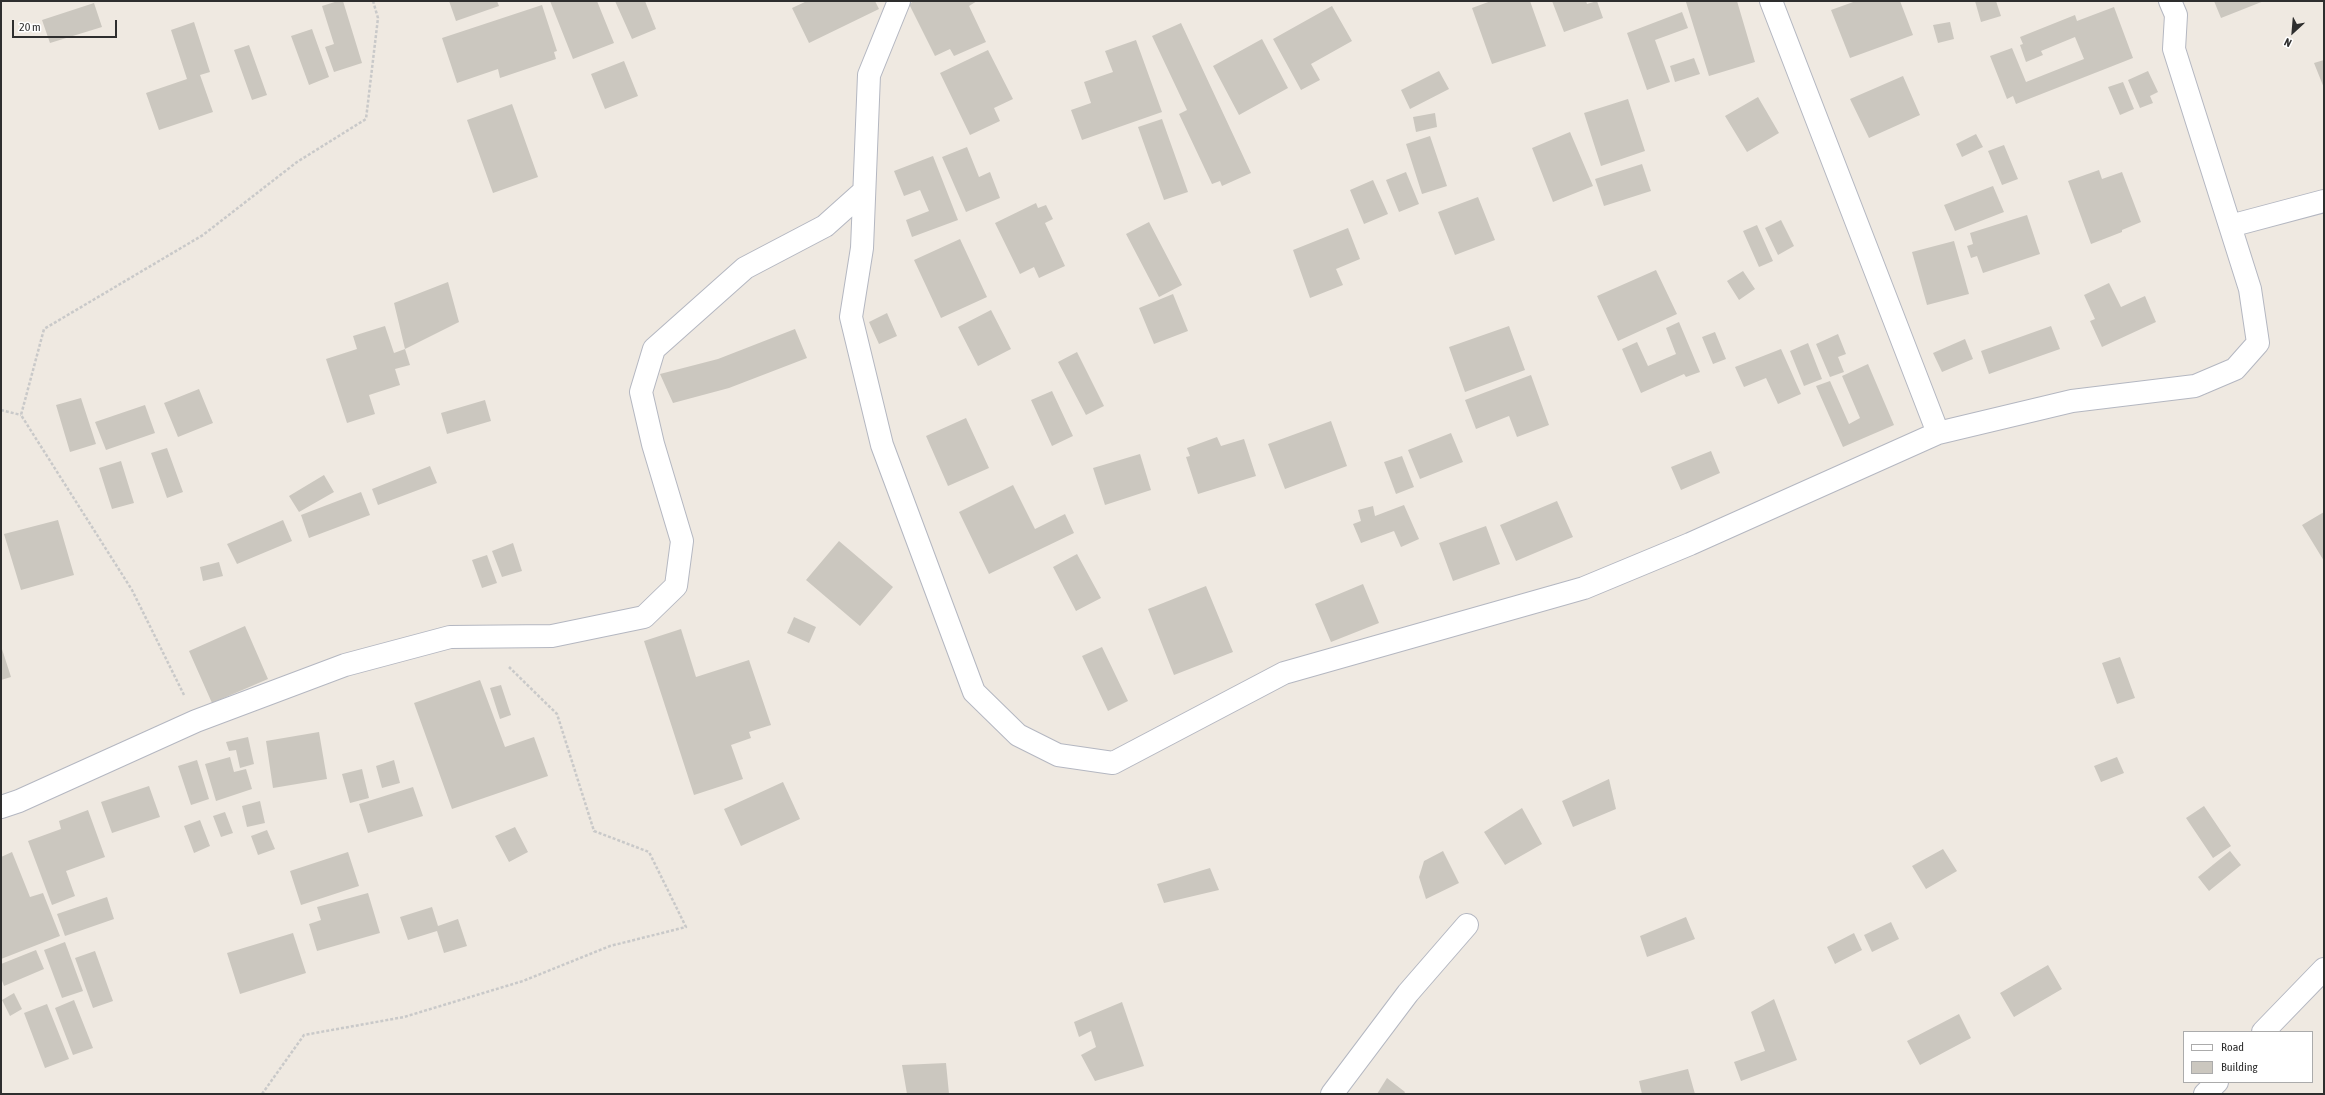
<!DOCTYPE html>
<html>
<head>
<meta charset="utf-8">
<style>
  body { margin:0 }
  #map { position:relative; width:2325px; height:1095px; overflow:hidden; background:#efe9e1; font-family:"Asap Condensed",sans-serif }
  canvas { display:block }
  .frame { position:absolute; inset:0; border:2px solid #2e2e2e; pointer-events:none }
  .legend { position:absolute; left:2183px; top:1031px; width:130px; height:52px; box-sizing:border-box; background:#fff; border:1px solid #ababab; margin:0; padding:5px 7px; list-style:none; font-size:12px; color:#2e2e2e }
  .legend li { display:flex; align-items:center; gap:8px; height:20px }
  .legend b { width:20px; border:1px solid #ababab }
  .north { position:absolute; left:2273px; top:12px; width:40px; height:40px; -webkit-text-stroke:3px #fff; paint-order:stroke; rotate:206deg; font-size:11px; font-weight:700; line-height:16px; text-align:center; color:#2e2e2e }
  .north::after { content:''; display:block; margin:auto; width:14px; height:18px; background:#2e2e2e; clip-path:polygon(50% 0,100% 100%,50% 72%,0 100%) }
  .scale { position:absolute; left:12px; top:20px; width:105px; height:18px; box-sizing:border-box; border:2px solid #2e2e2e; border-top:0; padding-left:5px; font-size:12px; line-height:14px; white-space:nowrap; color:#2e2e2e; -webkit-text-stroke:3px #fff; paint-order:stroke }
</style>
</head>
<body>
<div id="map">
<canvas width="2325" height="1095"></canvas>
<div class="frame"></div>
<ul class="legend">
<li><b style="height:5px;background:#fff"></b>Road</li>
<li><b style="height:11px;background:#cbc7bf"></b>Building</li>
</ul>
<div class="north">N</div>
<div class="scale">20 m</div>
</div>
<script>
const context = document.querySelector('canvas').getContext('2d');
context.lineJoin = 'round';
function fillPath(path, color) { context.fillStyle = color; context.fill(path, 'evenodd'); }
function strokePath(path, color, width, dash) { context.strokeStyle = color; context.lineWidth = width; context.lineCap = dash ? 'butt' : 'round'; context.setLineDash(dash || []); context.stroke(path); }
fillPath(new Path2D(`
  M338 1H343L362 63 334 72 325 47 334 44 322 6Z
  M449 1H497L499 6 456 21Z
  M550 1H597L614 43 573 59Z
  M615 1H645L656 29 632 39Z
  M807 1H875L879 9 809 43 792 8Z
  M914 1H977L969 6 986 42 954 56 950 49 935 56 909 4Z
  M1491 1H1530L1546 46 1492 64 1472 8Z
  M1552 1H1586L1587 4 1597 1 1603 18 1564 32Z
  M1737 1 1755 62 1709 76 1686 2Z
  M1856 1H1900L1913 35 1850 58 1831 10Z
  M1975 1H1996L2001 16 1981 22Z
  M2214 1H2264L2221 18Z
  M94 3 102 27 50 43 42 20Z
  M542 5 557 51 554 52 556 59 500 78 498 69 457 83 442 38Z
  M1332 6 1352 41 1311 64 1320 80 1301 90 1273 39Z
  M2114 7 2133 58 2016 104 2013 96 2007 99 1990 56 2012 48 2026 82 2084 59 2075 37 2041 51 2043 55 2026 62 2020 45 2023 44 2020 37 2075 15 2077 21Z
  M1682 12 1688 28 1655 40 1670 82 1647 90 1627 33Z
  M194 22 210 72 200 75 213 112 159 130 146 93 187 79 171 30Z
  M1950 22 1954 39 1938 43 1933 25Z
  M1181 23 1251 173 1222 186 1220 181 1212 184 1179 114 1187 110 1152 36Z
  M312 29 329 77 309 85 291 36Z
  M1262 39 1288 88 1239 115 1213 66Z
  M1136 40 1162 112 1082 140 1071 110 1091 103 1084 82 1113 72 1105 51Z
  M249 45 267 95 252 100 234 50Z
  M988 50 1013 99 994 108 1000 121 970 135 940 73Z
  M1694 58 1700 74 1675 82 1670 66Z
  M2324 60V88L2314 63Z
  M624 61 638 96 605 109 591 74Z
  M1439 71 1449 89 1410 109 1401 90Z
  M2148 71 2158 92 2150 96 2153 103 2140 108 2128 80Z
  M1903 76 1920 115 1869 138 1850 99Z
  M2123 82 2134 109 2120 115 2108 87Z
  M1758 97 1779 133 1747 152 1725 116Z
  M1628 99 1645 151 1601 166 1584 113Z
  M512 104 538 177 493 193 467 120Z
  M1435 113 1437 127 1416 132 1413 117Z
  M1162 119 1188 192 1164 200 1138 127Z
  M1570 132 1593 186 1553 202 1532 148Z
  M1976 134 1983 147 1962 157 1956 144Z
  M1430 136 1447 186 1422 194 1406 144Z
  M2004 145 2018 179 2002 185 1988 151Z
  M967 147 979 177 990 172 1000 198 966 212 942 157Z
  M933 156 958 220 912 237 906 220 929 211 920 190 904 196 894 171Z
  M1642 164 1651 191 1604 206 1595 179Z
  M2099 170 2102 179 2122 172 2141 222 2122 230V232L2091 244 2068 181Z
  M1406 172 1419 204 1399 212 1386 180Z
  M1373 180 1388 214 1364 224 1350 190Z
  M1993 186 2004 212 1955 231 1944 205Z
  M1478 197 1495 240 1455 255 1438 212Z
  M1036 203 1038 208 1046 205 1053 219 1045 223 1065 266 1039 278 1034 267 1020 274 995 223Z
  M2027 215 2040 254 1983 273 1977 256 1971 258 1967 246 1973 244 1970 233Z
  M1781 220 1794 246 1778 255 1765 228Z
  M1149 222 1182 285 1159 297 1126 234Z
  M1757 225 1773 261 1759 267 1743 231Z
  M1348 228 1360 259 1336 269 1343 285 1310 298 1293 250Z
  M960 239 987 297 941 318 914 260Z
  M1954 241 1969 294 1927 305 1912 252Z
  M1656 270 1677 314 1618 341 1597 296Z
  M1743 271 1755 289 1739 300 1727 281Z
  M448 282 459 322 405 349 394 303Z
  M2109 283 2121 307 2145 296 2156 322 2102 347 2090 321 2095 319 2084 295Z
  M1173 294 1188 331 1154 344 1139 308Z
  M991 310 1011 349 978 366 958 327Z
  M887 313 897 336 879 344 869 322Z
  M1679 322 1700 372 1686 377 1684 374 1641 393 1622 349 1637 342 1648 366 1676 354 1666 328Z
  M385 326 394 353 405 349 410 365 395 369 400 385 369 395 375 414 347 423 326 359 357 349 353 336Z
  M1509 326 1525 370 1465 392 1449 347Z
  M2051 326 2060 349 1989 374 1981 351Z
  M795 329 807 358 729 388 673 403 660 374 718 359Z
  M1715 332 1726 359 1713 364 1702 337Z
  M1838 334 1846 354 1838 357 1844 372 1830 377 1816 344Z
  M1965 339 1973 359 1942 372 1933 353Z
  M1808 343 1822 379 1804 386 1790 351Z
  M1781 349 1801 394 1778 404 1766 378 1744 387 1735 367Z
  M1077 352 1104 406 1086 415 1058 362Z
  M1868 364 1894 425 1843 447 1816 386 1830 381 1849 424 1860 418 1842 376Z
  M1531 375 1549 425 1517 437 1509 416 1476 429 1465 400Z
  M199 389 213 423 178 437 164 403Z
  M1052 391 1073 436 1052 446 1031 400Z
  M81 398 96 444 70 452 56 405Z
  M485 400 491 421 447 434 441 413Z
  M145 405 155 433 106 450 95 422Z
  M966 418 989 468 948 486 926 436Z
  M1331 421 1347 466 1285 489 1268 444Z
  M1451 433 1463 462 1420 479 1408 450Z
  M1217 437 1221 446 1244 439 1256 476 1198 494 1186 457 1190 456 1187 448Z
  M167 448 183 492 167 498 151 453Z
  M1711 451 1720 473 1681 490 1671 467Z
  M1140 454 1151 490 1105 505 1093 468Z
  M1402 456 1414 487 1396 494 1384 462Z
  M121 461 134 503 112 509 99 468Z
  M430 466 437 483 378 505 372 489Z
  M324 475 334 492 299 512 289 496Z
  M1013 485 1035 529 1065 514 1074 533 989 574 959 512Z
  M361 492 370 515 309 538 301 515Z
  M1557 501 1573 537 1516 561 1500 525Z
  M1404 505 1419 539 1401 547 1394 531 1361 543 1353 524 1361 521 1358 510 1373 506 1375 516Z
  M2324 512V561L2302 525Z
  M58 520 74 575 21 590 4 534Z
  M283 520 292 541 237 564 227 544Z
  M1486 526 1500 564 1453 581 1439 543Z
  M839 541 893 587 860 626 806 580Z
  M513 543 522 571 502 577 492 551Z
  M1077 554 1101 598 1076 611 1053 567Z
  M487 555 497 583 482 588 472 560Z
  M219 562 223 576 203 581 200 567Z
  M1363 584 1379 623 1331 642 1315 604Z
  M1206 586 1233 652 1174 675 1148 609Z
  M794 617 816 627 809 643 787 633Z
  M245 626 268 679 212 703 189 651Z
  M681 629 696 677 749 660 771 725 749 732 751 738 731 745 743 779 694 795 644 641Z
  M1 646 11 677 1 680Z
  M1102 647 1128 701 1108 711 1082 656Z
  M2120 657 2135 698 2117 704 2102 663Z
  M480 680 505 747 534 737 548 776 452 809 414 703Z
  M501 685 511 715 500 719 490 688Z
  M319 732 327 779 273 788 266 741Z
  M248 737 254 764 240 768 236 750 229 751 226 742Z
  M230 757 234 772 246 769 252 789 216 801 205 764Z
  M2117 757 2124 773 2101 782 2094 766Z
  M197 760 209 799 191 805 178 766Z
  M394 760 400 783 382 788 376 766Z
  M362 769 369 798 350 803 342 774Z
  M1609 779 1616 809 1573 827 1562 801Z
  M783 782 800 819 741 846 724 809Z
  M149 786 160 817 112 833 101 802Z
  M413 787 423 816 368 833 359 804Z
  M260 801 265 823 247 827 242 806Z
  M2204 806 2231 846 2213 858 2186 818Z
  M1522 808 1542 844 1505 865 1484 832Z
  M88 810 105 857 66 871 75 896 52 905 28 841 61 829 59 821Z
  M225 812 233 833 221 837 213 816Z
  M200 820 210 846 194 853 184 826Z
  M515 827 528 852 509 862 495 836Z
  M267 830 275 849 258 855 251 836Z
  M1943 849 1957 871 1926 889 1912 866Z
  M1443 851 1459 883 1426 899 1419 877 1424 861Z
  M2230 851 2241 865 2209 891 2198 877Z
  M12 852 30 897 43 893 60 936 1 959V857Z
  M348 852 359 886 301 905 290 871Z
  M1210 868 1219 890 1164 903 1157 884Z
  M368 893 380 933 317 951 309 924 321 920 317 907Z
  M107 897 114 919 65 936 57 914Z
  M432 907 438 926 458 919 467 946 444 953 437 931 408 940 400 917Z
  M1686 917 1695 939 1647 957 1640 936Z
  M1891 922 1899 939 1872 952 1864 935Z
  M293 933 306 973 240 994 227 953Z
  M1854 933 1862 950 1835 964 1827 947Z
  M65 942 83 991 62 998 44 950Z
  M36 950 44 969 4 986 1 978V964Z
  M95 951 113 1001 93 1008 75 958Z
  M2048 965 2062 989 2014 1017 2000 993Z
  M14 993 22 1009 10 1016 2 1000Z
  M1774 999 1797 1060 1741 1081 1734 1062 1765 1051 1751 1012Z
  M74 1000 93 1048 73 1055 55 1008Z
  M1122 1002 1144 1066 1095 1081 1081 1055 1096 1047 1091 1031 1079 1037 1074 1022Z
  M47 1004 69 1059 45 1068 24 1013Z
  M1959 1014 1971 1038 1920 1065 1907 1041Z
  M946 1063 949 1094H907L902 1065Z
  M1688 1069 1695 1094H1642L1639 1081Z
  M1387 1078 1405 1092 1404 1094H1377Z`), '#cbc7bf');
const street = new Path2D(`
  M899 1 869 75 862 248 851 317 882 445 974 692 1018 735 1058 755 1113 763 1284 673 1584 588 1690 544 1938 433 2072 401 2195 386 2235 369 2258 343 2250 289 2174 49 2176 15 2170 1
  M1771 1 1938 433
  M2230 226 2324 201
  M1 807 19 801 196 721 345 665 450 637 552 636 644 617 676 586 682 541 653 444 641 392 654 349 745 268 825 226 863 192
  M2263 1032 2324 969
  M1332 1094 1408 993 1467 925
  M2205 1094 2217 1082`);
strokePath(street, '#b4b7c1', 24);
strokePath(new Path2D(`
  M1 410 21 415
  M184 695 132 590 21 415 44 329 203 235 297 162 366 119 378 18 373 1
  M262 1094 304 1035 404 1017 523 981 610 946 686 927 649 852 594 831 557 714 509 667`), '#c9c9c9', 2.5, [3, 2]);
strokePath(street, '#fff', 22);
</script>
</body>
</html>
